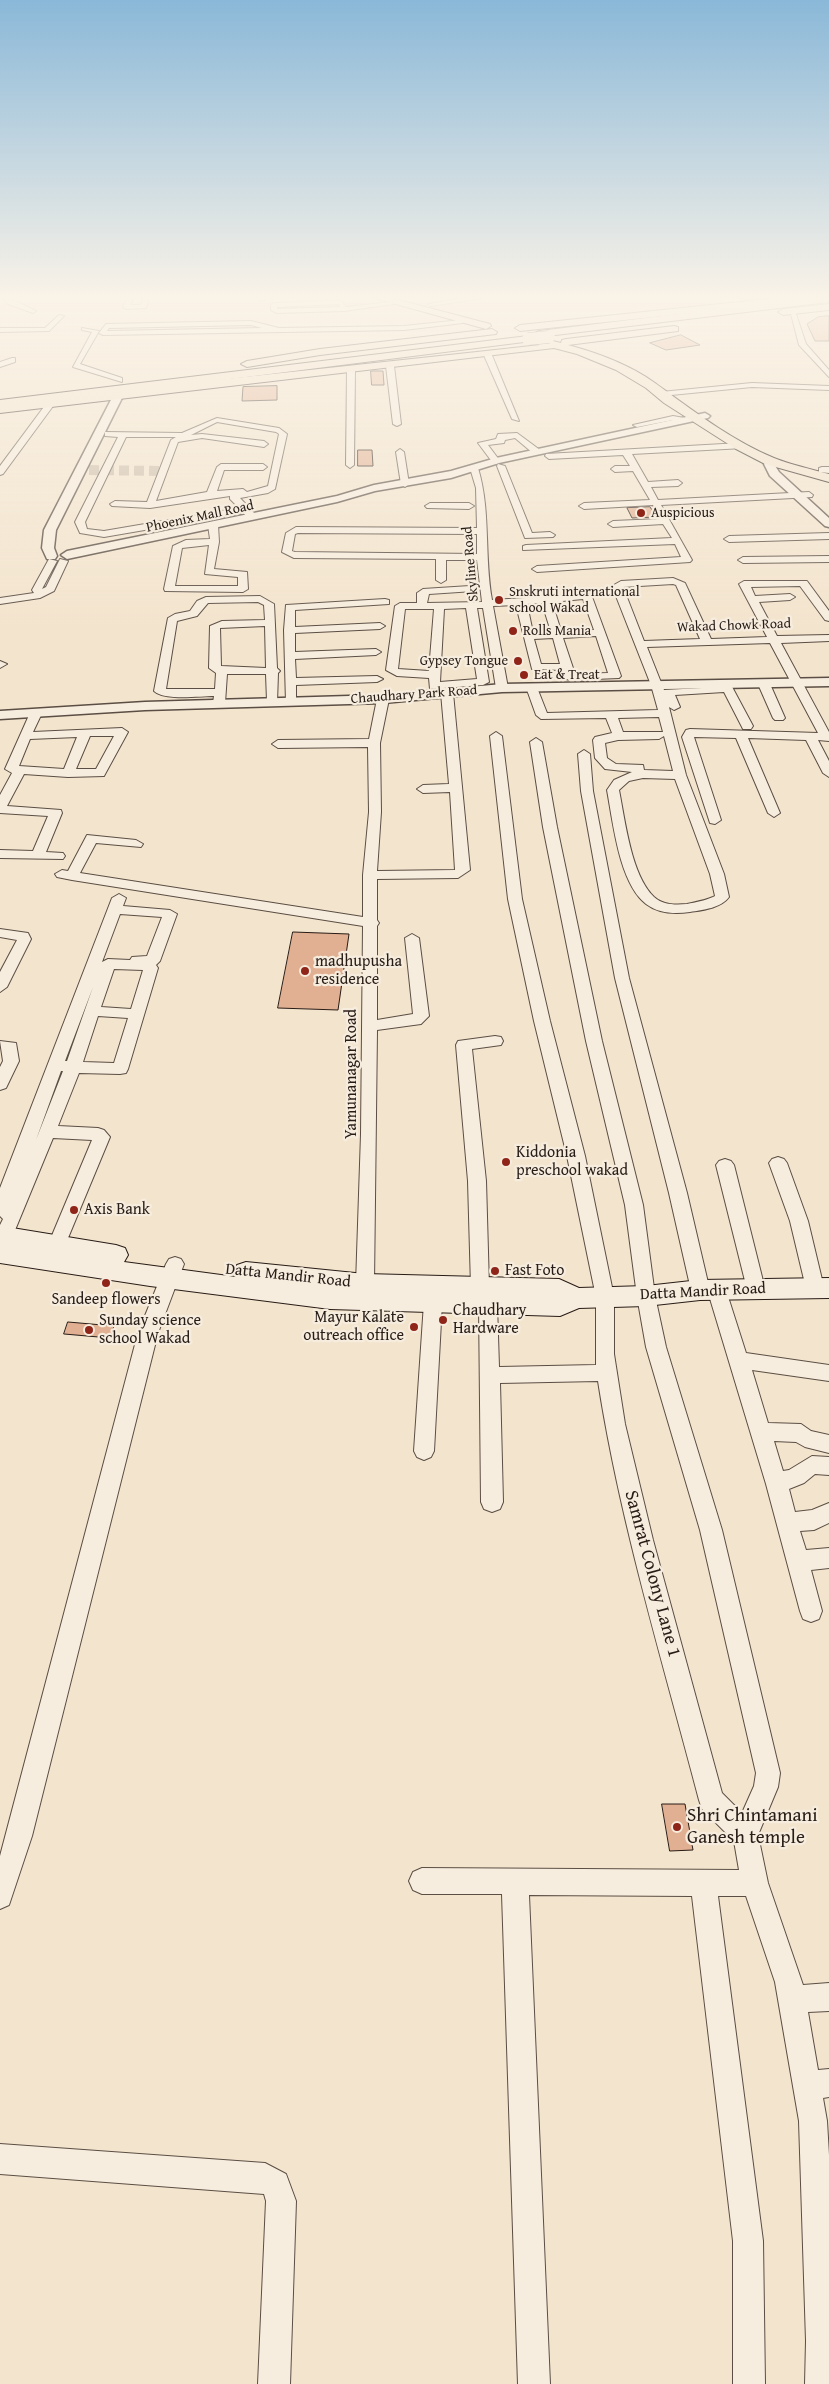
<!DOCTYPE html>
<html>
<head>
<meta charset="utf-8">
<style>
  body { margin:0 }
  canvas { display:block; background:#f3e4cd }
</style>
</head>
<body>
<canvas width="829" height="2384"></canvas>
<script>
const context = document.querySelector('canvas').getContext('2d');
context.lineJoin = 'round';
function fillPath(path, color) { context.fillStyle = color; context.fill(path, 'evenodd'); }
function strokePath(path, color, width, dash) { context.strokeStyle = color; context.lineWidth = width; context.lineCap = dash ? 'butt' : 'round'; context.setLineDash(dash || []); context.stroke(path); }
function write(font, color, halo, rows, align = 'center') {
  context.font = font + ' "Gentium Book Plus",serif'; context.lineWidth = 4.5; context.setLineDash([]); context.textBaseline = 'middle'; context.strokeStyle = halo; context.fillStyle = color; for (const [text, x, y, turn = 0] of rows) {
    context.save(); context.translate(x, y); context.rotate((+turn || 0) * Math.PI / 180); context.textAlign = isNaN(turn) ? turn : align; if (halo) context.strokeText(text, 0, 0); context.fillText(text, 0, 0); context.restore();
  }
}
const building = new Path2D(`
  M829 316V341H815L807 324 818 317Z
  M681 335 700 345 666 350 650 343Z
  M371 371H383L384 385H372Z
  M277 386V400L242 401 243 387Z
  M358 450H372L373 466H358Z
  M650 507 657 517 632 518 627 508Z
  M293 932 349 934 338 1010 278 1008Z
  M68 1322 114 1326 110 1338 64 1334Z
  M662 1804H685L693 1850 670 1851Z`);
fillPath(building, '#e1af91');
strokePath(building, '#281c16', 1);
strokePath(new Path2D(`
  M89 470 161 471`), '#cabca8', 10, [10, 5]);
const minor = new Path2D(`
  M2 298H9L36 311 33 313 8 304Z
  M127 298H133L130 305H141L143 298H149L146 308 126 309 123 307Z
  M259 298H265V300L260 301Z
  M464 298H484L431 306 428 304Z
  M341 300 346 307 391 302 394 304 344 311 277 313 271 310V305L274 303ZM339 304 340 307 277 309V307Z
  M790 310 795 311 806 344 829 370V377L799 345Z
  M59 315 64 316 49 331 0 332V328H45Z
  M461 320 463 323 404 330 103 335 99 333 106 324 251 321 279 328 404 326ZM251 325 262 328 107 331 109 328Z
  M82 328 99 331 80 364 122 378V382L73 367 92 332 82 330Z
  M487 351 491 353 519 421 512 419 483 353Z
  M12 358H15V362L0 367V362Z
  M390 364 394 366 401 424 397 426 393 424 386 366Z
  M351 368 355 370 354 465 350 468 346 465 347 370Z
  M752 383 829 386V390L752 387 661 396 657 394 661 392Z
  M49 400 56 402 3 474 0 475V466Z
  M673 416 690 419 686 421 673 420 637 427 633 425Z
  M217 418 279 428 287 434 275 489 268 493 240 498 255 514V518H249L243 513 104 537 80 533 75 522 118 437 105 436V432L182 433ZM217 422 276 432 279 434 268 486 247 492 243 489 217 491 224 470H263L267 467 263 464H221L217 467 207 492 156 501 178 442 202 438 264 447 268 444 264 441 202 434 191 435ZM126 437H176L171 440 147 502 115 501 110 504 112 506 150 508 230 496V499L239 508 104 531 87 529 85 522Z
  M517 433 540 450V454H534L515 438 505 440 504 443 488 445 500 461 496 464 493 463 478 443 496 439 498 434Z
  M741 443 744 444V448L632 454 648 482 678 480 682 483 678 486 651 487 658 500 809 492 813 495 812 497 661 505 692 560 690 562 537 572 532 569 537 566 681 557 675 544 523 550V546L526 545 672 538 663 524 613 527 608 524 613 521 660 519 653 505 584 509 579 506 584 503 650 500 633 471 615 472 611 469 615 466H630L623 455 549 459 545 456 546 454Z
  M400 449 404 452 409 484 405 487 401 484 396 452Z
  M498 464 505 466 532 533 550 532 555 535 553 537 525 538 497 466Z
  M474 465 478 468C491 510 484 556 492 600L591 594 621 676 619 678 570 680 566 679 562 670 532 669 516 605 493 606 508 688 506 690H498L496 688 483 608H477L489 682 483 685 430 689 429 678 397 676 386 670 395 606 400 603H417V593L423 589 470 586 474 587V591L429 594 427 603 482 602 477 560H446V580L441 583 436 580V559L294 558 282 552 286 533 296 527 477 528 476 488 470 468ZM298 533 477 534V554L295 552 292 551 295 534ZM583 599 594 630 561 631 552 602ZM542 603 551 632 533 633 527 604ZM466 608 477 679 440 682 444 609ZM405 609H434L429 671 398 669ZM596 636 608 673 575 674 563 638ZM553 638 560 664H541L534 639Z
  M822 467H829V473L819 472V468Z
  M430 503H469L474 506 469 509 427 508 425 506Z
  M213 522 218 525 219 542 214 569 247 572 248 589 243 592 165 591 164 589 173 546 186 540 210 539 208 525ZM209 545 205 574 238 577V586H175L182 548Z
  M829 533V539L729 542 724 539 729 536Z
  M829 556V562L743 563 738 560 743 557Z
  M49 559 57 561 42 589 46 587 60 559 68 561 54 591 40 598 0 604V598L34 593 32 590Z
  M673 578 685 583 711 639 767 637 739 584 744 581H807L829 611V621L825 620 800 586 751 587 755 596 790 594 795 597 790 600 759 602 777 636 829 635V641L781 643 829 732V741L818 740 829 761V777L823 773 806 740 748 738 780 813 774 817 768 813 736 738 694 737 721 820 715 824 710 823 682 737 686 730 690 729 818 733 770 643 647 647 664 690 721 687 722 683H730L753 726 751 729H743L724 692 675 695 680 707 674 710 669 707 686 775 724 874 729 897C721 908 703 910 690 912 676 914 659 914 646 904 619 883 613 822 607 790L614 780 632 772 605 769 595 758 593 740 595 737 612 733 606 718 541 719 536 715 526 687 528 685H536L547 713 658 710 651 685 612 586 621 581ZM673 584 676 585 700 639 644 641 623 587ZM659 717 663 732H623L618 718ZM664 736 673 771 644 770 643 765 616 764 607 758 605 743 618 740 659 739ZM643 778 675 779 710 874 715 896 713 897C704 901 696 902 687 904 675 905 663 905 654 897 631 875 625 820 619 790L629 781Z
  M260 596 274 604 277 668 280 671 278 673 277 703 273 704 267 701 266 674H227L225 703 219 706 213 703 214 696C200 696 164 701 154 691L168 618 175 614 190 611 197 601 206 597ZM258 602 264 605 265 620 222 621 210 626 209 668 216 673 215 689H166L177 621 197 616 208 603ZM265 626 266 668 221 666 220 628Z
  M385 599 389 600V604L295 610V627L380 623 385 626 380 629 295 633V652L376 649 381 652 376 655 295 659 296 678 377 676 383 679 377 682 296 685V701L290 704 286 703 284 630 286 605Z
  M0 661 7 664 0 668Z
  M764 681 770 684 785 718 783 720H775L773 718 758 684Z
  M447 690 453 693 470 870 458 878 377 879V920L379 923 377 926V1020L413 1014 405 938 412 934 419 938 429 1016 421 1024 377 1030 374 1284 369 1302 362 1304 355 1302 353 1297 356 1284 361 1134 363 926 72 880 57 877 55 874 62 870 68 871 87 835 136 840 143 844 141 847 96 843 80 873 363 917V875L369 812 368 747 278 748 272 744 278 740 369 739 377 699 379 697H387L389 699 380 743 381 812 377 871 455 870 450 792 423 793 417 789 423 785 449 784 441 693Z
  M36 710 42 713 33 732 122 728 128 732 104 776 68 777 24 774 7 806 61 810 62 813 46 852 63 853 65 856 63 859 0 858V850L33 851 48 816 0 813V795L12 773 5 769 30 713ZM90 736H114L96 769H76ZM77 737 64 769 19 766 30 739Z
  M496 732 502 736 522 899 550 1021 585 1156 614 1297V1354L625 1424 653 1540 722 1793 742 1813 754 1786 756 1773 700 1530 646 1347 637 1296 625 1205 586 1041 543 827 530 742 536 738 542 742 557 827 602 1041 643 1205 655 1296 666 1347 722 1530 780 1773 778 1787 758 1835 768 1883 803 1985 829 1983V2011L808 2012 818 2070 829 2069V2097L823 2098 827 2121 829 2155V2384H805L806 2341 799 2121 775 1982 746 1896H718L763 2241 765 2384H733V2241L692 1896 529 1895 550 2384H518L502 1894H422L413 1890 409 1881 413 1872 422 1868 739 1870 734 1841 702 1809 699 1800C663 1662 620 1523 598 1381L500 1383 503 1502 500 1509 492 1512 484 1509 481 1502 479 1304 481 1299 488 1296 495 1299 497 1304 499 1367 596 1365V1297L567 1156 534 1021 508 899 490 736Z
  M584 750 590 754 593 791 629 978 687 1193 709 1287 710 1284 717 1282 724 1284 746 1353 829 1365V1381L752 1370 768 1423 801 1424 811 1431 829 1435V1453L805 1447 796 1442 774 1441 783 1471 789 1470 812 1456 829 1457V1475L815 1474 804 1483 789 1489 795 1512 812 1510 829 1503V1523L814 1530 800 1531 806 1550 829 1548V1568L811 1570 822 1611 819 1619 811 1622 803 1619 800 1611 766 1484 708 1292 707 1295 700 1297 693 1295 691 1290 669 1193 615 978 581 791 578 754Z
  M119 894 126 898 123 906 170 910 177 914 160 961 156 965 158 968 128 1069 126 1073 120 1074 79 1073 58 1126 98 1128 104 1130 110 1137 63 1250 57 1252 51 1250 48 1245 92 1140 53 1138 13 1235 10 1240 0 1241V1225L3 1219 0 1216V1188L112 898ZM120 914 162 917 147 956 132 957 130 960 108 959 102 962ZM114 969 143 970 131 1009 101 1007ZM93 987 67 1061H65ZM98 1016 128 1018 114 1063 83 1062ZM61 1071H63L36 1140Z
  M0 929 28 933 31 939 7 987 0 992V972L17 940 0 937Z
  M495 1036 501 1037 503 1041 501 1045 472 1049 486 1181 489 1287 487 1292 480 1294 473 1292 471 1287 468 1181 456 1045 458 1041Z
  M0 1041 16 1043 19 1061 6 1088 0 1090V1067L3 1061Z
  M778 1157 784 1159 787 1163 808 1221 824 1288 822 1293 815 1295 808 1293 806 1288 790 1221 769 1163 772 1159Z
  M725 1159 731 1161 734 1165 765 1289 763 1294 756 1296 749 1294 747 1289 716 1165 719 1161Z
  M175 1257 181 1259 184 1264 158 1333 32 1836 9 1905 0 1909V1856L138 1333 166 1264 169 1259Z
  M433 1295 440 1298 442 1303 434 1451 431 1457 424 1460 417 1457 414 1451 424 1303 426 1298Z
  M0 2144 265 2163 286 2174 296 2201 290 2384H258L266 2201 264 2194 0 2174Z`);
const tertiary = new Path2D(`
  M119 391 124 394 56 530 54 548 57 556 55 559H47L42 548 44 530 114 394Z
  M705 413 710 416 708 418 499 463 451 478 375 491 337 502 67 559 61 555 67 551 337 496 374 485 451 471 496 458Z
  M770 458 775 461 774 464 779 472 829 518V527L825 526 770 476 764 464 766 459Z
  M829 678V686L502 692 383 703 145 710 0 719V711L145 702 383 695 502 684Z`);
const secondary = new Path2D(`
  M0 1226 116 1245 125 1248 128 1255 124 1262 236 1277 233 1272 237 1265 246 1262 365 1274 559 1279 579 1288 646 1286 700 1280 829 1278V1298L700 1300 646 1306 579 1308 560 1316 330 1309 150 1286 0 1263Z`);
const primary = new Path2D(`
  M374 298H391L490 324 491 326 486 329Z
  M777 298H808L803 301 768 305 520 331 515 328 520 325Z
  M829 304V310L783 315 778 312 783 309Z
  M674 326 678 327V331L568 345C598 353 630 365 655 383 692 410 731 440 774 458 791 465 811 469 829 474V482L765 464 736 449 664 403 646 388 616 370 577 354 554 348 0 413V405C180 383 360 365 540 345L528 341V337L532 336 561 343 562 340 566 339Z
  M492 329 497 332 496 334 320 355 247 367 241 364 247 361 320 349Z`);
const trunk = new Path2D(`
  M811 298H829V302L539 337 533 334 539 331Z
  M528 336 532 337V341L0 408V400Z`);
strokePath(minor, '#5b4e44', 2);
strokePath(tertiary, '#5b4e44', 3);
strokePath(secondary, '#281c16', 2);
strokePath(primary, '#281c16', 2);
strokePath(trunk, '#281c16', 2);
fillPath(minor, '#f7edde');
fillPath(tertiary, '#f7edde');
fillPath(secondary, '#f7edde');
fillPath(primary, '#f3e4cd');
fillPath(trunk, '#f3e4cd');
const trunkBridge = new Path2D(`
  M528 339 549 337`);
strokePath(trunkBridge, '#281c16', 13, []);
strokePath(trunkBridge, '#f3e4cd', 12);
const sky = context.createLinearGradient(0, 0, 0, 632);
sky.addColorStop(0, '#8ab8d8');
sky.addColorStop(0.47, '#faf3e8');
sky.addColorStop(1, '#faf3e800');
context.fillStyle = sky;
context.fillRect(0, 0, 829, 632);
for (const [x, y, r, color] of [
  [641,513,5,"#8f2418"],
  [499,600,5,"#8f2418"],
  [513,631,5,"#8f2418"],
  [518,661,5,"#8f2418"],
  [524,675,5,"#8f2418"],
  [305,971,5,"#8f2418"],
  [506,1162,5,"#8f2418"],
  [74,1210,5,"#8f2418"],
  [495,1271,5,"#8f2418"],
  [106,1283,5,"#8f2418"],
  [443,1320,5,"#8f2418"],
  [414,1327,5,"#8f2418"],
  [89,1330,5,"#8f2418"],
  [677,1827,5,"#8f2418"]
]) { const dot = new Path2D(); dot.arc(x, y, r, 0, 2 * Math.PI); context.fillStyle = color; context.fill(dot); strokePath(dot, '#f7edde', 2); }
write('14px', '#281c16', '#f7edde', [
  ["Auspicious",651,513],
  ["Snskruti international",509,592],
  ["school Wakad",509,608],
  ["Rolls Mania",523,631],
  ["Gypsey Tongue",508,661,"right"],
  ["Eat & Treat",534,675]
], 'left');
write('14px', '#281c16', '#f7edde', [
  ["Phoenix Mall Road",200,517,-12],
  ["Skyline Road",471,564,-95],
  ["Wakad Chowk Road",734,626,-2],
  ["Chaudhary Park Road",414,695,-4]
]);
write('16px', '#281c16', '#f7edde', [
  ["madhupusha",315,962],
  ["residence",315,980],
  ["Kiddonia",516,1153],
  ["preschool wakad",516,1171],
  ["Axis Bank",84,1210],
  ["Fast Foto",505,1271],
  ["Sandeep flowers",106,1300,"center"],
  ["Chaudhary",453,1311],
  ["Hardware",453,1329],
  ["Mayur Kalate",404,1318,"right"],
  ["outreach office",404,1336,"right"],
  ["Sunday science",99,1321],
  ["school Wakad",99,1339]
], 'left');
write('16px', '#281c16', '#f7edde', [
  ["Yamunanagar Road",352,1074,-90],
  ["Datta Mandir Road",288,1276,6],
  ["Datta Mandir Road",703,1292,-3]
]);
write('19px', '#281c16', '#f7edde', [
  ["Samrat Colony Lane 1",652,1574,75]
]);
write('19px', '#281c16', '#f7edde', [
  ["Shri Chintamani",687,1816],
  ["Ganesh temple",687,1838]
], 'left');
</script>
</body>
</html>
